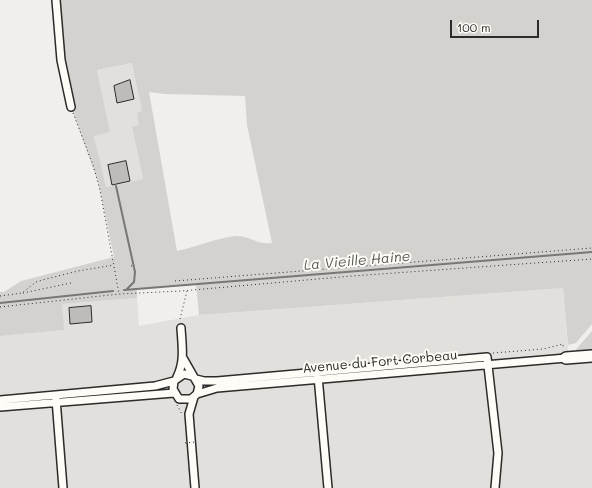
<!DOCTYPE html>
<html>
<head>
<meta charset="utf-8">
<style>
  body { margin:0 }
  #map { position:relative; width:592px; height:488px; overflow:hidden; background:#f0efeb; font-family:Mali,sans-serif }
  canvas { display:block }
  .scale { position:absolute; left:450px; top:20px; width:89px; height:18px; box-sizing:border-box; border:2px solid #2b2b2b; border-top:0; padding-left:5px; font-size:12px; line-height:14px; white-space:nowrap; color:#2b2b2b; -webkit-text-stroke:3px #fdfcf7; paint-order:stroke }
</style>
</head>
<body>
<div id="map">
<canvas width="592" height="488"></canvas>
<div class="scale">100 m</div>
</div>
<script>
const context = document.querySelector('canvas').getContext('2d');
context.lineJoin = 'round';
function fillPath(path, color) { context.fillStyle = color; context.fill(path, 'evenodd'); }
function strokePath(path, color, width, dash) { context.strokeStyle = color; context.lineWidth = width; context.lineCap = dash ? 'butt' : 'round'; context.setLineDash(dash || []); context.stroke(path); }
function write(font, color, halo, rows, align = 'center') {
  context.font = font + ' Mali,sans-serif'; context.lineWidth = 4; context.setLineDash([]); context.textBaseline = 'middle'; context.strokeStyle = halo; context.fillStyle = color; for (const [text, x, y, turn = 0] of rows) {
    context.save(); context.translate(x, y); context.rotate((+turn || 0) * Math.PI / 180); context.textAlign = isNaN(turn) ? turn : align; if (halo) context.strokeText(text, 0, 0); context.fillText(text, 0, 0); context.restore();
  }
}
fillPath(new Path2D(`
  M133 63 142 112 139 125 132 128 143 179 105 187 94 135 110 132 97 70Z
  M563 288 569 361H592V488H0V336L63 330 62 304 137 298 139 326 199 315Z`), '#e1e0dc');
fillPath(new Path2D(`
  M56 0H592V324L576 343 568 345 563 288 199 315 196 285 137 289V298L62 304 64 330 0 336V292H4L21 281 114 257 98 182 71 107 61 60ZM132 63 142 111 137 113 139 125 132 127 143 179 106 187 94 136 110 132 97 70ZM149 92 164 94 245 96 247 125 272 243C257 245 251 236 236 236 216 238 197 247 177 251Z
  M592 331V353L572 354Z`), '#d3d2cf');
strokePath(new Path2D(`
  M116 186 135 272 134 282 127 289
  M124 290 592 252
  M0 303 113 291`), '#777775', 2);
const building = new Path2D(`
  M130 80 134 99 117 103 114 86Z
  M126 161 130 181 112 185 108 165Z
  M91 306 92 322 70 324 69 308Z`);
fillPath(building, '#bdbcb8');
strokePath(building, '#2b2b2b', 1);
const minor = new Path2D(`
  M56 0 61 60 71 107
  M183 358 199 386 197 394 191 399H179L173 389 174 381 184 374 192 376
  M318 376 328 488
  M177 377C185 361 182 346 181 328
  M196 379 204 381H217L487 357 498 453 495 488
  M197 394 217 388 566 358
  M194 397 189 414 195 488
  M56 399 63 488
  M0 400 155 386 174 381
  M0 407 174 393`);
const highway = new Path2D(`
  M566 358 592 356`);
strokePath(minor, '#2b2b2b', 10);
strokePath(highway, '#2b2b2b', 14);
strokePath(new Path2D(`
  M73 113 93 165 100 190 119 294
  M131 266 135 265
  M175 281 592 248
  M23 293 71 283
  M0 296 22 293 36 282 46 279 78 271 114 265
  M0 307 119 294 181 291 352 276 592 259
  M180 319 187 291
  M493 353 543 349 563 344V349
  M177 405 182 414`), '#2b2b2b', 1, [1, 3]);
strokePath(minor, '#fdfcf7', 7);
strokePath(highway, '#fdfcf7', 11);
strokePath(new Path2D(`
  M185 443 196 442`), '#2b2b2b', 1, [1, 3]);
write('13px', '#2b2b2b', '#fdfcf7', [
  ["Avenue du Fort Corbeau",380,362,-5]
]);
write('italic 14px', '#575756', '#fdfcf7', [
  ["La Vieille Haine",357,261,-5]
]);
</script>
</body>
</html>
